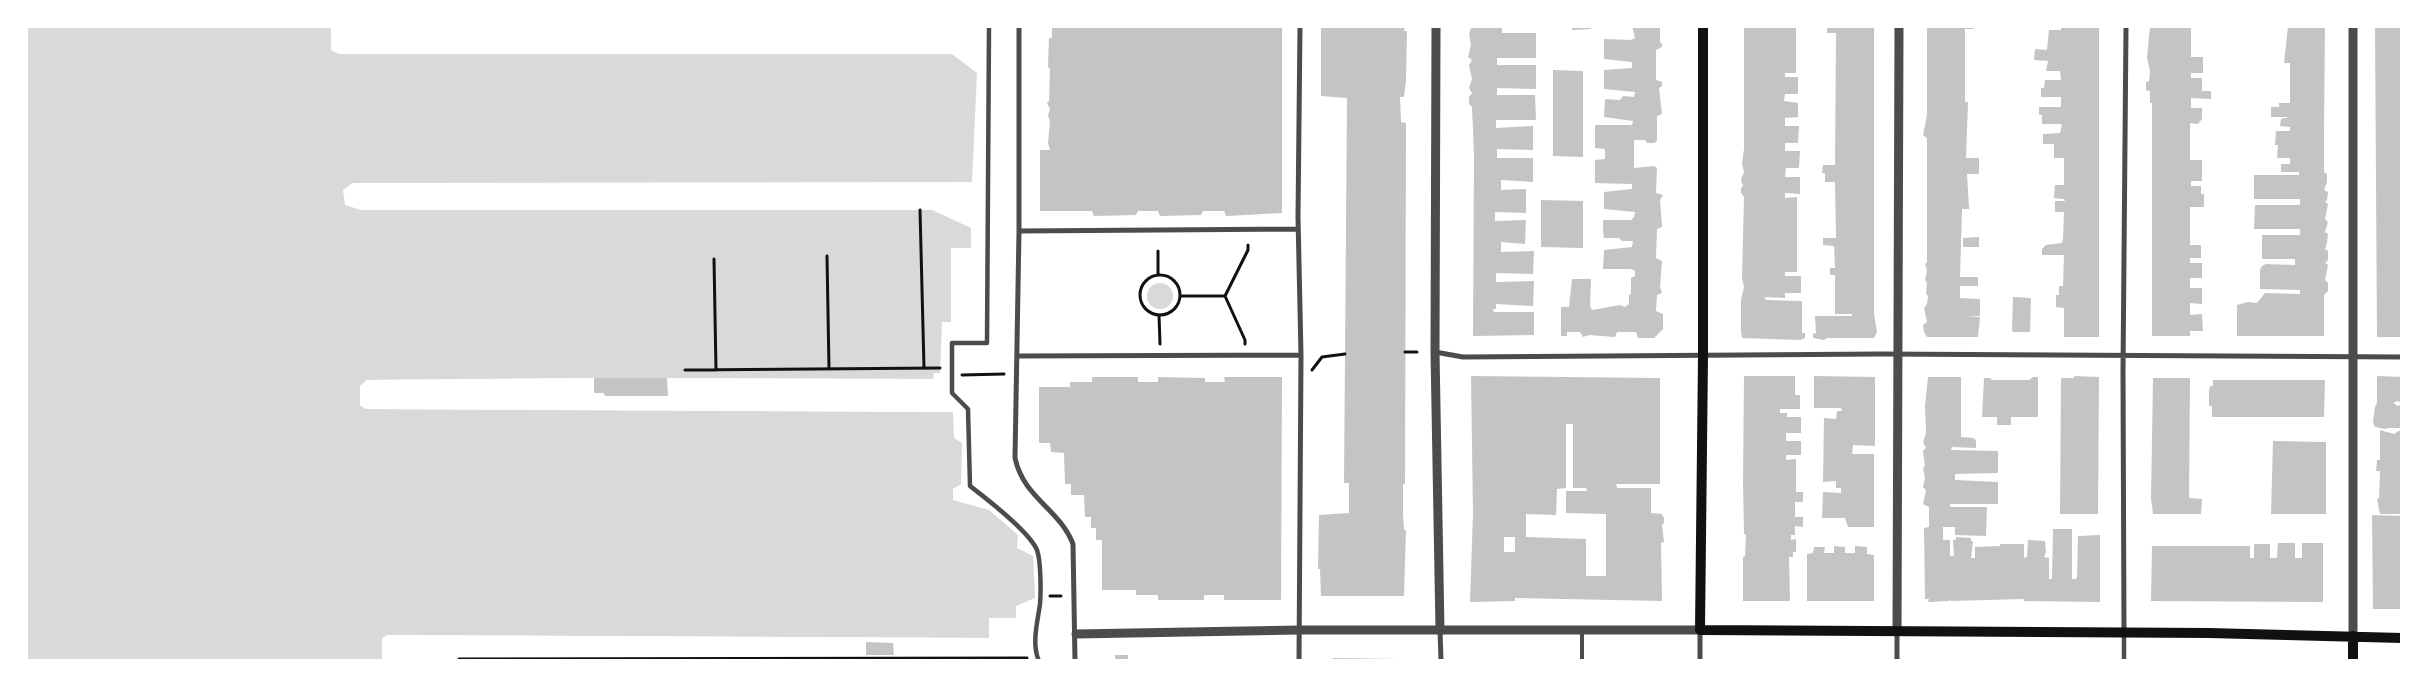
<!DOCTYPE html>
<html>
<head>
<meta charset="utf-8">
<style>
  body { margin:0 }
  #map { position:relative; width:2428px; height:687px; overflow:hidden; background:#fff; font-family:"Varela Round",sans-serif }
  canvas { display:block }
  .frame { position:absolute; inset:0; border:28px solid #fff; pointer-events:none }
</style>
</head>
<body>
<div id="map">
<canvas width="2428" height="687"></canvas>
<div class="frame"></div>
</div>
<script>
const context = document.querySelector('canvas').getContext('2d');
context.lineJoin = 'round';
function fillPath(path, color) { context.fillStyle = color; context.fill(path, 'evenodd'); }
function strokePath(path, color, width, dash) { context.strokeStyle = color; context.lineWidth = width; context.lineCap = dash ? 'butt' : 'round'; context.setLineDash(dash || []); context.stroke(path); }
fillPath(new Path2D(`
  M26 26H331V50L339 54H952L977 73 972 182 353 183 343 190 345 205 361 210H932L971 228V248H951V322H942L940 373H934L933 379 594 378 367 380 360 386V405L366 409 953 412 954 438 962 443 961 484 953 489V500L989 510 1018 535 1017 548 1033 556 1035 598 1016 606V618H989V638L387 635 382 639V661H26Z
  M1147 296a13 13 0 1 1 26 0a13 13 0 1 1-26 0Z`), '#d9d9d9');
fillPath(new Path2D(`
  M594 378 933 379 934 381 594 380 368 383 363 387V402L367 406 947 409 949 412 366 409 361 406 360 402V386L367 380Z
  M387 635 989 638V641L387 637 384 640V661H382V639Z`), '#fff');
fillPath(new Path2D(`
  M1052 26H1282V213L1226 216 1224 211H1203L1201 215 1160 216 1158 211H1138L1136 215 1094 216 1092 211H1040V150H1050L1048 143 1050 122 1048 115 1050 109 1047 103 1049 101 1050 69 1048 67 1049 38H1052Z
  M1321 26H1405L1404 31H1407L1406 80 1404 97H1400L1401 122 1406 123 1405 484H1403V514L1404 530H1406L1404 596H1321L1320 569H1318L1319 515 1349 513V483H1344L1347 98 1321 96Z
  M1469 26H1502V33H1536V58H1497V65H1536V89L1497 88V95H1535L1536 120H1496V128L1533 126V150L1497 149V158H1533V182L1501 180V190L1526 189V213L1495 212V221L1526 220 1525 244 1501 242V252L1534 251 1533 274 1496 273V282L1534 281 1533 306 1496 304V309H1493L1494 312H1534V335L1473 336 1474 154 1472 107 1469 104V97L1472 93 1469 88 1472 79 1469 65 1472 60 1468 57 1471 45 1469 34 1471 28Z
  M1572 26H1591V29L1572 30Z
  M1632 26H1660V42L1662 44V47L1656 50V80L1662 82V86L1659 88 1662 114 1657 116V141L1654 143H1647L1645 140H1634V168L1654 166 1657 168 1656 193 1663 195 1660 200 1662 227 1657 229 1656 258 1662 261 1660 287 1662 293 1657 295 1656 311 1663 314V329L1654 338H1638L1636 332H1617L1615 337 1589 335 1583 337 1580 332H1567V336H1561V307H1569L1572 279H1591L1590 306 1592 310 1620 305 1625 307 1629 304V295L1631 294V278L1635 276V271L1631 269H1603L1604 250 1632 247 1633 241H1622L1619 238H1604L1603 229V220H1631L1634 217 1635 212 1604 209V192L1632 189V184L1595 183V160L1605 159V149L1595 148V125H1632L1633 121 1604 117 1605 99 1620 100 1623 96 1634 97 1635 92 1604 89V70L1632 68V62L1604 59V39L1631 40 1635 38Z
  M1744 26H1796V73H1785V77H1798V94H1785L1784 101 1798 103V117L1785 118V126H1799L1798 143H1785V151H1800L1799 168H1786L1785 177H1800V194L1785 193V198L1797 197V272H1785V276H1801V293H1785V298L1764 297 1766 300 1802 301V333H1805V338L1800 340 1742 338 1741 331V300L1744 287 1742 278 1744 197 1741 193V188L1743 186 1741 180 1744 172 1742 164 1744 149Z
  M1827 26H1874V314L1877 332 1874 338H1827L1824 340 1813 338V334L1816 333 1815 316H1852V314H1835V275H1830V268H1835L1834 246 1823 245V238H1836L1835 182H1825V173H1822L1823 165H1835L1836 33H1827Z
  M1927 26H1974V29H1965V102H1968L1966 158H1979V174H1967L1969 209H1962L1960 277H1978V286H1960V298L1980 299V316H1968L1980 317 1978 337H1927L1924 332 1923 325 1927 322 1924 308 1927 304 1928 296 1926 294 1927 283 1925 280 1927 270 1925 264 1927 262V138L1923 135 1927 115Z
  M2061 26H2099V337H2064V308L2056 307V295H2059V286H2063L2064 255H2042V249L2046 245 2062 243 2063 239 2064 212H2055V201H2065L2064 199 2054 198 2055 185H2064V158H2054V144H2043V134L2060 133 2062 124H2042V115H2039V107H2061V97H2041V88H2044L2045 80H2061L2060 71H2046L2048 61 2034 60 2035 49 2047 50 2049 30H2061Z
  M2150 26H2191V57H2203V73H2191V78H2202V91H2211V99L2191 98V108H2202V119L2198 124 2190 123V160H2202V181H2191V186H2201V194H2204V207H2190V245H2201V258H2190V263H2202V278H2190V288H2202V304L2190 303V315L2202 314 2203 331H2190V336H2152V103H2150V91L2146 90V82L2149 81 2150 71 2147 58Z
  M2288 26H2325L2324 132V172L2327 174V182L2324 190 2328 192 2327 200 2325 202 2328 204 2325 219 2328 222 2325 232 2328 234 2327 243 2325 249 2328 251V260L2325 263 2328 265 2325 280 2328 283V291L2324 295V336H2237V305L2248 302 2257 303 2265 293 2300 294V290L2260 289V270L2262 266 2266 264 2295 265V259H2262V235H2300V229H2254L2255 205H2300V199H2254V175H2299V172H2281V164H2290V158H2277L2278 145H2275L2276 131H2290V127L2280 126 2281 119 2290 117H2271V107H2279V103H2290V63H2284Z
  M2375 26H2402V337H2377Z
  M1553 70 1583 71V157L1553 156Z
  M1541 200 1583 201V248L1541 247Z
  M1979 237V247H1963V238Z
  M2013 297 2031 298 2030 332H2013L2012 330Z
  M1471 376 1660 378V484H1616L1617 488H1651V513L1662 514 1664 518V523L1662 525 1664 542 1661 543 1662 601 1515 598V601L1470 602 1473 514ZM1566 424H1573V488H1586L1587 491H1566V513L1606 514V576H1586V539L1526 537V514L1556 515 1557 489 1566 488ZM1504 537H1515V552H1504Z
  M1744 376H1795V395H1800V409H1780V413H1787V417H1801V433H1786V441H1801V455H1786V460L1796 459V492H1803V502H1795V517H1803V527L1795 526V535H1791V540L1796 539V552H1793V557H1789L1790 601H1743V557L1745 556 1746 535 1744 534 1743 483Z
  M1814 376 1875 377V446L1853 445 1852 454H1874V527H1848L1845 518H1822L1823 492 1841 493V488H1836V481L1823 482 1824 418 1836 419 1837 411H1842L1841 408H1814Z
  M2074 376 2099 377 2098 514H2060L2061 378H2074Z
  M2377 376 2402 377V404L2398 401 2393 403 2398 406 2402 404V428H2387L2386 429 2375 427 2373 422 2375 407 2377 403Z
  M1092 377H1138V382H1158V377L1205 378V382H1225L1224 377H1282L1281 600H1224V595H1204V600H1158V595H1136V590H1102V540H1096V528H1091V517H1085L1084 495H1071V484H1065L1064 453 1051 452 1050 443H1039V387H1070V382H1092Z
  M1928 377H1961V437L1973 438 1976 440V448L1952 447 1951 450 1998 451V473L1955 474V480L1998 482V504H1950V507H1987L1986 536 1955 535V527H1943V540H1950V556H1954L1953 540H1956V537L1971 538V541H1973L1971 558H1975V547L2000 546V544H2024V558L2027 557 2028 540 2045 541 2046 552 2044 557 2049 558V579H2052L2053 529H2072V579H2075L2077 578 2078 536 2100 535V602L2024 601V599L1950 601 1949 598V601L1928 602 1929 599H1925L1924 528 1929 527V507L1923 504 1926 490 1923 487 1925 478 1923 468 1925 466 1923 451 1926 448 1923 442 1926 433 1925 406Z
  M2033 377H2038V417H2011V425H1997V417H1982L1984 378H1990L1992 380H2029Z
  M594 378H667L668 396H605L604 393H594Z
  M2153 378H2190L2189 498 2202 499 2201 514H2153L2151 498Z
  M2213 380H2325L2324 417H2212V406H2209V391L2210 386H2213Z
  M2402 429V514H2380L2377 499 2379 498 2380 471H2376L2377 460H2380V430L2394 434Z
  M2273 441 2326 442V514H2271Z
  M2372 515 2402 516V609H2373Z
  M2278 543H2295V558H2302V543H2323V602L2151 601 2152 546H2250V558H2254V544H2270V558H2277Z
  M1834 546 1845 547V553H1855V546L1867 547V554L1874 555V601H1807V554L1813 553 1814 547H1825L1824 553H1834Z
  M866 642 893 643 894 655H866Z
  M1115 655H1128V661H1115Z
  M1333 658 1403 659V661H1331Z`), '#c4c4c4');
strokePath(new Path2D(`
  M920 210 924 368
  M827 256 829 369
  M714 259 716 370
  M1158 275V251
  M1140 295a20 20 0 1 1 40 0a20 20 0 1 1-40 0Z
  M1180 296H1225
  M1159 315 1160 344
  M1245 344V340L1225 296 1248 250V245
  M1405 352H1417
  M685 370 940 368
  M1312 370 1322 357 1345 354
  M962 375 1004 374
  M1050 596H1061
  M459 661V659L1027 658`), '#111', 3);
strokePath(new Path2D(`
  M1582 630V661`), '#4c4c4c', 4);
strokePath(new Path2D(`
  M989 26 987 343H952V393L968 409 970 486C987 499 1029 531 1037 550 1041 561 1041 591 1040 604 1038 620 1031 644 1039 661
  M2124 661V633`), '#4c4c4c', 4.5);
strokePath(new Path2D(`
  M1019 26V231L1015 458C1024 499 1059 508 1073 544L1075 661
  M1019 231 1298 229
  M1435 352 1463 357 1880 354 2402 357
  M1017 356 1301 355
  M1440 630 1441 661
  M2124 632 2123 372 2126 26
  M1299 661 1301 355 1298 217 1300 26
  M1700 661V630
  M1897 661V632`), '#4c4c4c', 5);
strokePath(new Path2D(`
  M1436 26 1435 352 1440 630
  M2353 26V636
  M1897 632 1899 26
  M1076 634 1300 630H1700`), '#4c4c4c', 9);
strokePath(new Path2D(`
  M1703 26V356L1700 630 2209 633 2402 638
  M2353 661V636`), '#111', 10);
</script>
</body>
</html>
